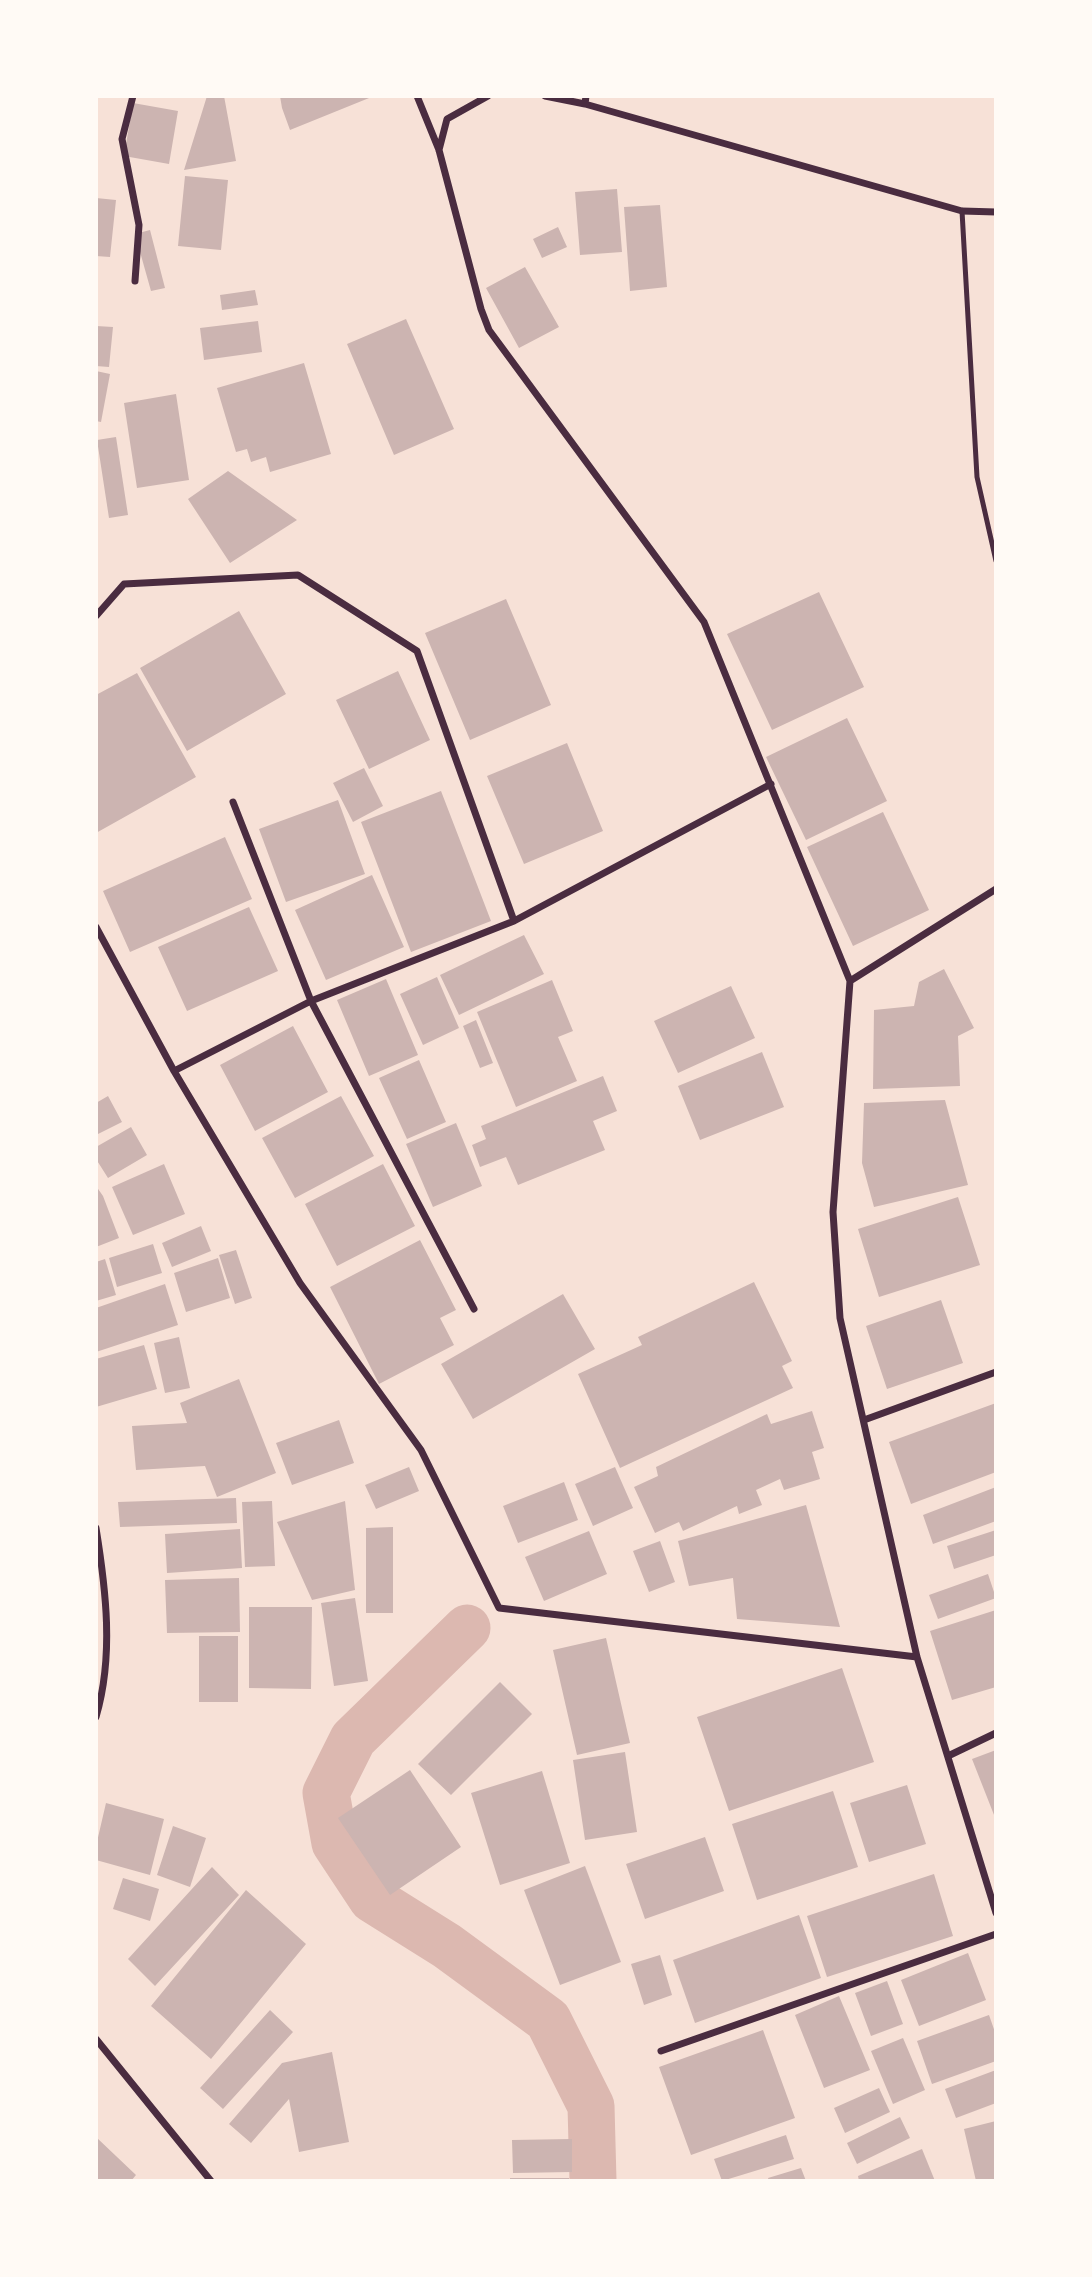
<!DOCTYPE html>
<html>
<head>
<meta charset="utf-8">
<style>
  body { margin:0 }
  #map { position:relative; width:1092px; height:2277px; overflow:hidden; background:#f7e1d7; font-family:"Work Sans",sans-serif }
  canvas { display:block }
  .frame { position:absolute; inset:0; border:98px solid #fffaf5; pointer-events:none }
</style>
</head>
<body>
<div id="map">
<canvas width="1092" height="2277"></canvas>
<div class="frame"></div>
</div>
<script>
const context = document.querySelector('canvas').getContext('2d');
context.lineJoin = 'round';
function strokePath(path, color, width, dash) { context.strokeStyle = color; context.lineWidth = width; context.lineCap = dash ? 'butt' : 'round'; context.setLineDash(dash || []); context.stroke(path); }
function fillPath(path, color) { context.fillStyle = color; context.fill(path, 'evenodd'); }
strokePath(new Path2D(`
  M467 1628 353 1739 326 1793 335 1843 372 1899 447 1946 548 2020 591 2106 593 2181`), '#dcb8b0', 47);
fillPath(new Path2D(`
  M207 96H224L236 161 184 170Z
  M280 96H374L290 130 282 108Z
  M133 103 178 111 169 164 124 156Z
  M185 176 228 180 221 250 178 246Z
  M617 189 622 252 580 255 575 192Z
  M96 198 116 200 110 257 96 256Z
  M660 205 667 287 630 291 624 207Z
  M558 227 567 247 542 258 533 239Z
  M150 230 165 288 151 291 135 234Z
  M525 267 559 327 519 348 486 288Z
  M255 290 258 305 222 310 220 295Z
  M406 319 454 429 394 455 347 344Z
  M258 321 262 352 204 360 200 328Z
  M96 326 113 327 109 367 96 366Z
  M304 363 331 454 270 472 266 457 251 462 247 449 236 452 217 388Z
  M96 371 110 374 101 422 96 421Z
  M176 394 189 480 137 488 124 403Z
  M116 437 128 515 109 518 97 440Z
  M228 471 297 520 230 563 188 499Z
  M819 592 864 687 772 730 727 634Z
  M506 599 551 705 470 740 425 633Z
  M239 611 286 694 187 751 140 668Z
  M398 671 430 740 369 769 336 700Z
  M137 673 196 777 96 833V695Z
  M847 718 887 801 806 840 766 757Z
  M567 743 603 831 524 864 487 776Z
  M364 768 383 806 353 822 333 783Z
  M441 791 491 921 411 952 361 822Z
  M338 800 365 874 286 902 259 829Z
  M883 812 929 910 853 946 807 847Z
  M225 837 252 899 130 952 103 891Z
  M372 875 404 947 326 980 295 910Z
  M249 907 278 971 187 1011 158 947Z
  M524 935 544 974 459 1015 440 975Z
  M944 969 974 1028 958 1036 960 1086 873 1089 874 1010 914 1006 919 982Z
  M437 977 459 1028 423 1045 400 994Z
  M386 979 418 1055 369 1076 337 1000Z
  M552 980 573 1031 558 1037 577 1081 516 1107 477 1012Z
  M731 986 755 1038 678 1073 654 1021Z
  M476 1020 493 1063 480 1068 463 1026Z
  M293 1026 328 1092 255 1131 220 1065Z
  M762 1052 784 1107 700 1140 678 1086Z
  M419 1060 446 1122 407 1139 379 1078Z
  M603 1076 617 1111 593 1121 605 1150 518 1185 506 1157 480 1167 472 1145 486 1139 481 1126Z
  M108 1096 122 1122 96 1135V1103Z
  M341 1096 374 1156 295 1198 262 1138Z
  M945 1100 968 1185 874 1207 862 1163 864 1103Z
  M456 1123 482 1186 433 1207 406 1144Z
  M131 1127 147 1155 108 1178 96 1159V1147Z
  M164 1164 185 1214 133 1235 112 1187Z
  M383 1164 415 1226 337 1266 305 1204Z
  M96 1186 103 1196 119 1238 96 1247Z
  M958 1197 980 1265 879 1297 858 1229Z
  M201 1226 211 1251 172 1267 162 1243Z
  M420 1240 456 1310 440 1318 454 1345 379 1384 330 1287Z
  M153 1244 162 1273 117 1287 109 1258Z
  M236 1250 252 1298 235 1304 219 1255Z
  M218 1258 230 1298 186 1312 174 1273Z
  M105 1259 116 1295 96 1301V1262Z
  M754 1282 792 1361 782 1366 793 1388 620 1468 578 1374 642 1345 638 1337Z
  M165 1284 178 1325 96 1352V1308Z
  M563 1294 595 1349 473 1419 441 1364Z
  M941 1300 963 1363 887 1389 866 1326Z
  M179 1337 190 1388 165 1393 154 1343Z
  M144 1345 157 1389 96 1407V1359Z
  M239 1379 276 1473 217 1497 205 1466 136 1470 132 1426 187 1423 180 1403Z
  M996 1403V1472L911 1504 889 1442Z
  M812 1411 824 1448 812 1452 820 1479 784 1490 780 1479 756 1490 762 1505 739 1514 737 1506 683 1531 679 1522 655 1533 634 1487 658 1476 656 1467 767 1414 771 1424Z
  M339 1420 354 1463 292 1485 276 1443Z
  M409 1467 419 1491 376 1509 365 1485Z
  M615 1467 633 1508 593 1526 575 1484Z
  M564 1482 578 1520 518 1543 503 1506Z
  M996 1487V1521L933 1544 923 1515Z
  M236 1498 237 1523 120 1527 118 1502Z
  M272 1501 275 1566 245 1567 242 1502Z
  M345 1501 355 1590 312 1600 277 1522Z
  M806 1505 840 1627 737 1619 733 1578 689 1586 678 1541Z
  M393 1527V1613H366V1528Z
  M240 1529 242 1568 167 1573 165 1534Z
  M996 1530V1555L954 1569 947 1546Z
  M589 1531 607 1574 544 1601 525 1557Z
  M660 1541 675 1582 649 1592 633 1551Z
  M988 1574 996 1598 938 1619 929 1595Z
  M239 1578 240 1632 167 1633 165 1580Z
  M355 1598 368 1681 334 1686 321 1603Z
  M249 1607H312L311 1689 249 1688Z
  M996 1610V1687L952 1700 930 1631Z
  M199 1636H238V1702H199Z
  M606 1638 630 1743 577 1755 553 1650Z
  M842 1668 874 1762 729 1811 697 1717Z
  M500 1682 532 1714 451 1795 418 1764Z
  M996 1750V1820L972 1759Z
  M625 1752 637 1832 585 1840 573 1760Z
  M410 1770 461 1847 390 1895 338 1818Z
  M542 1771 570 1863 500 1885 471 1793Z
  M907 1785 926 1844 869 1862 850 1803Z
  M833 1791 858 1867 757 1900 732 1824Z
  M106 1803 164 1819 150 1875 96 1860V1846Z
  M173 1826 206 1838 190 1887 157 1875Z
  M705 1837 724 1891 645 1919 626 1864Z
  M585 1866 621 1962 560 1985 524 1890Z
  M212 1867 239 1895 155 1986 128 1959Z
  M934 1874 953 1936 827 1977 807 1916Z
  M123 1878 159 1889 150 1921 113 1909Z
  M246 1890 306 1944 211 2059 151 2006Z
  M799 1915 821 1978 695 2023 673 1960Z
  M968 1953 986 2000 919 2026 901 1980Z
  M660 1955 672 1995 644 2005 631 1964Z
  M887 1981 903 2024 871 2036 855 1993Z
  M839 1996 870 2070 824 2088 795 2015Z
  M270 2010 293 2032 223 2109 200 2088Z
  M989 2015 996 2035V2061L932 2084 917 2041Z
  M763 2030 795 2118 691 2155 659 2067Z
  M903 2038 925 2090 893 2104 871 2051Z
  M332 2052 349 2142 299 2152 289 2099 251 2143 229 2124 282 2063Z
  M996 2070V2103L956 2118 945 2089Z
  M879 2088 890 2112 845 2133 834 2108Z
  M900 2117 910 2138 857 2164 847 2143Z
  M996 2121V2181H976L964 2129Z
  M786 2135 794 2159 722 2181 714 2159Z
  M96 2137 136 2175 131 2181H96Z
  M572 2139V2172L513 2173 512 2140Z
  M922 2149 935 2181H859L858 2176Z
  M801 2168 806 2181H769L768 2178Z
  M510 2178H569V2181H510Z`), '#ccb4b1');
strokePath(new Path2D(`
  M962 211 977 477 996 561`), '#4a2c40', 5);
strokePath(new Path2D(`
  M133 96 122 139 139 225 135 281
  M417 96 439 150 481 309 489 330 704 622 850 981 833 1212 840 1318 917 1657 996 1913
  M545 96 585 104
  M586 96 585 104 962 211 996 212
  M439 150 447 119 488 96
  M96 616 124 584 298 575 417 651 514 921
  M233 802 311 1001 474 1309
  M96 927 174 1071 300 1283 421 1450 499 1608 917 1657
  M850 981 996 889
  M174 1071 311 1001 514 921 771 784
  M864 1420 996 1372
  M96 1528C106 1590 114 1656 96 1717
  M948 1756 996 1733
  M96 2039 211 2181
  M661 2051 996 1934`), '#4a2c40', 7);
</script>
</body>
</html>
